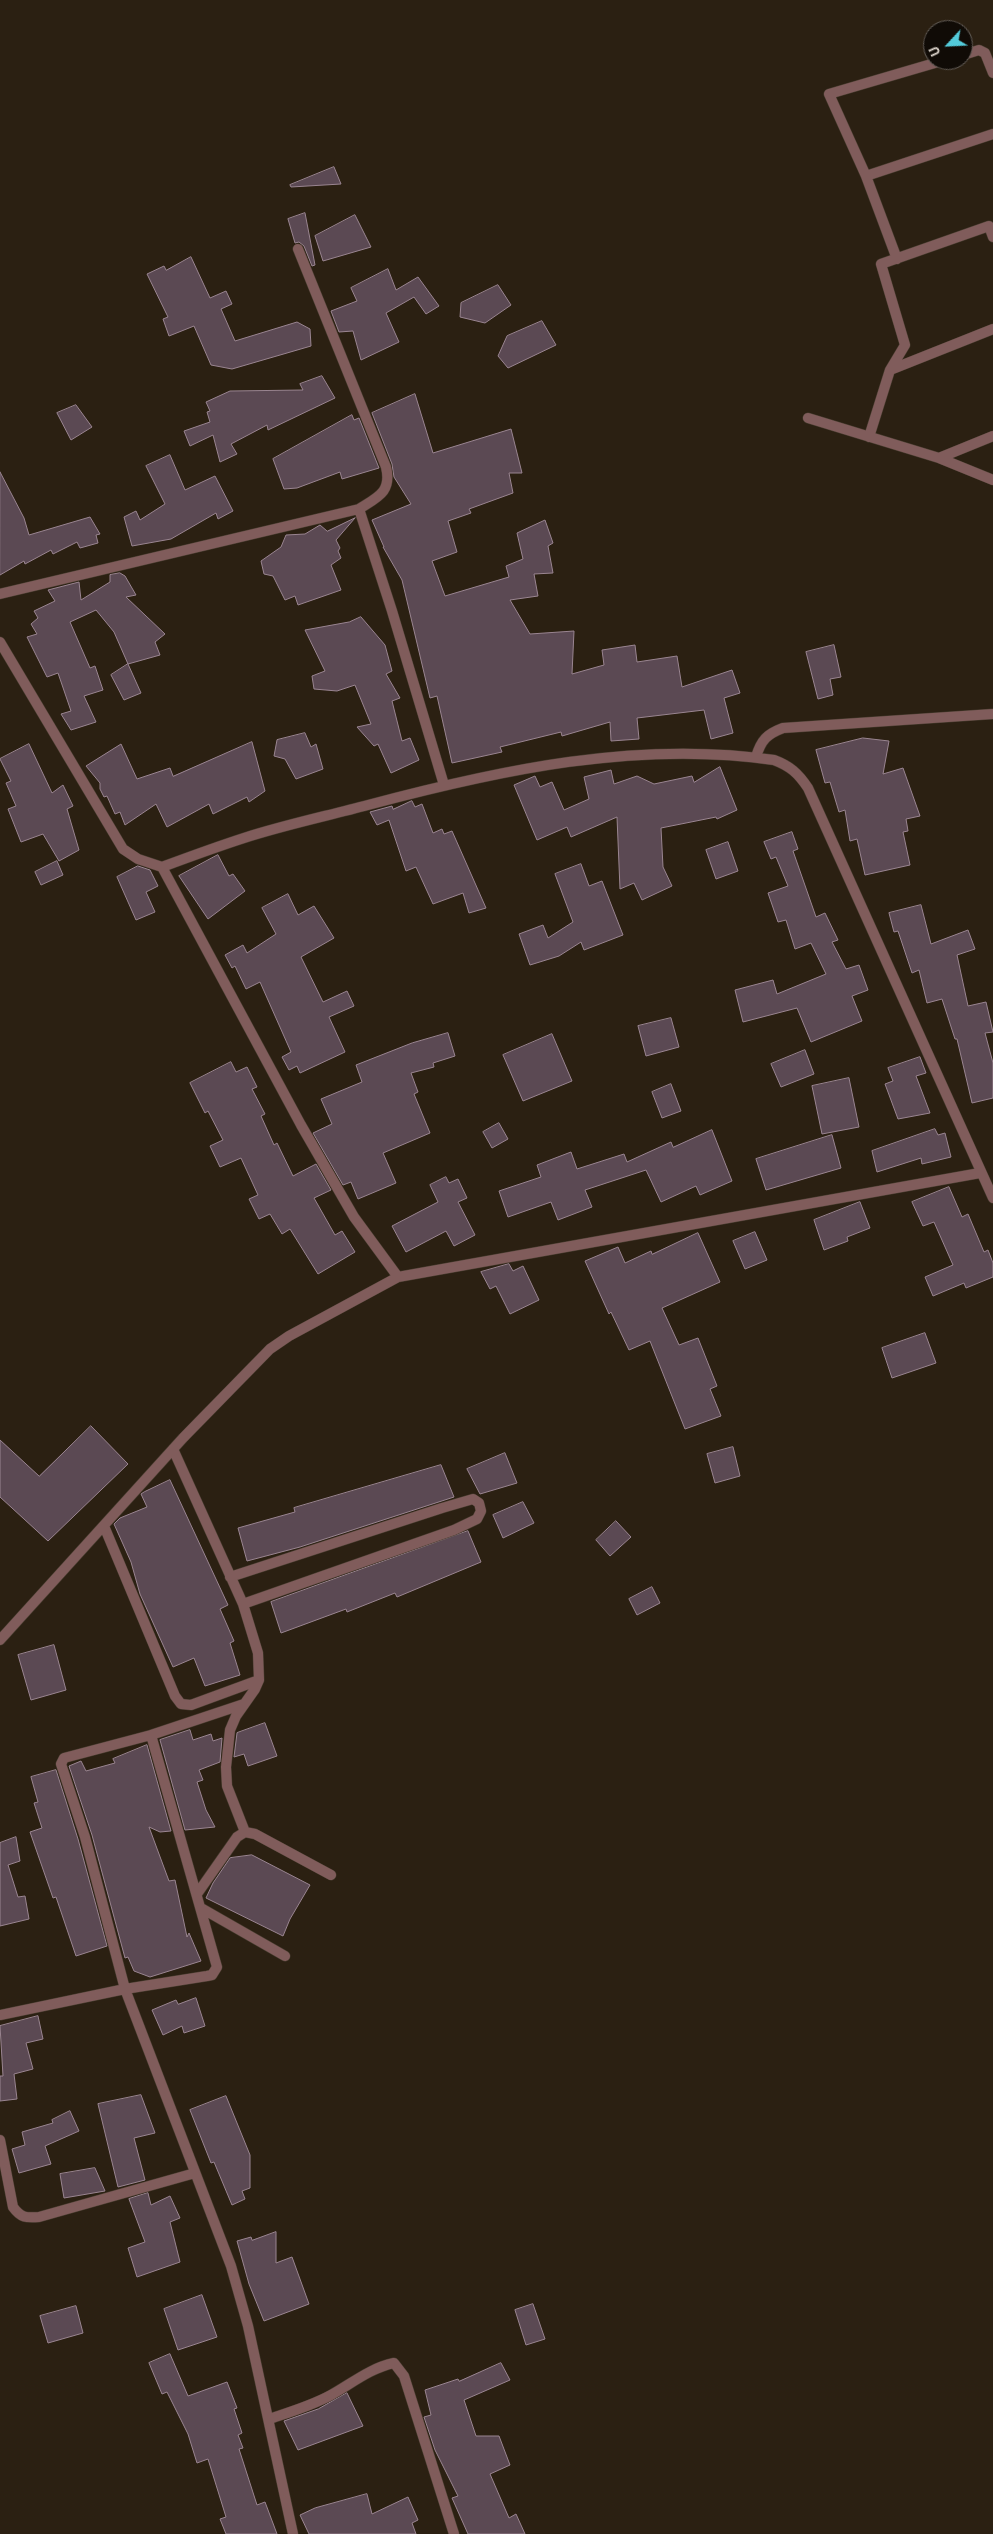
<!DOCTYPE html>
<html>
<head>
<meta charset="utf-8">
<style>
  body { margin:0 }
  #map { position:relative; width:993px; height:2534px; overflow:hidden; background:#2b2012; font-family:"Alegreya Sans",sans-serif }
  canvas { display:block }
  .north { position:absolute; left:923px; top:20px; width:50px; height:50px; box-sizing:border-box; background:#100b06; border:1px solid #625c56; border-radius:50%; rotate:245deg; font-size:14px; font-weight:700; line-height:20px; text-align:center; color:#ded6cd }
  .north::after { content:''; display:block; margin:auto; width:18px; height:22px; background:#53cbda; clip-path:polygon(50% 0,100% 100%,50% 72%,0 100%) }
</style>
</head>
<body>
<div id="map">
<canvas width="993" height="2534"></canvas>
<div class="north">U</div>
</div>
<script>
const context = document.querySelector('canvas').getContext('2d');
context.lineJoin = 'round';
function fillPath(path, color) { context.fillStyle = color; context.fill(path, 'evenodd'); }
function strokePath(path, color, width, dash) { context.strokeStyle = color; context.lineWidth = width; context.lineCap = dash ? 'butt' : 'round'; context.setLineDash(dash || []); context.stroke(path); }
const building = new Path2D(`
  M334 167 341 184 291 187 290 185Z
  M305 213 315 265 312 266 304 246 299 242 295 243 288 219Z
  M355 215 371 247 323 261 315 236Z
  M191 257 210 298 226 291 232 304 221 309 235 341 297 322 310 329 311 346 232 369 211 365 194 326 169 336 163 319 168 317 147 274 164 266 166 270Z
  M388 269 396 290 418 277 439 306 426 314 414 297 386 313 399 342 361 360 353 331 339 332 331 311 357 301 351 288Z
  M498 285 511 305 485 323 460 317 461 303Z
  M542 321 556 345 508 368 498 356 507 336Z
  M322 376 335 398 268 430 267 425 231 444 237 454 220 462 213 435 190 446 184 431 210 422 207 412 210 411 206 402 230 391 303 390 300 384Z
  M415 394 433 453 511 429 522 473H509L513 493 469 509 471 513 448 521 457 552 432 561 445 596 509 577 506 566 523 559 517 533 545 520 553 543 548 546 553 573 534 574 538 596 510 600 530 634 574 631 572 674 604 665 602 650 635 645 637 662 677 656 682 687 732 670 740 693 724 698 733 733 711 739 704 710 637 718 639 739 611 741 610 722 562 736 561 732 500 747 502 752 452 763 437 696 430 698 402 580 383 547H384L372 520 411 504 394 477 392 464 372 413Z
  M76 405 92 427 71 440 57 413Z
  M352 415 354 420 359 418 379 468 342 479 340 472 297 488 284 489 273 459Z
  M170 455 185 490 215 476 233 511 218 519 216 513 171 539 132 546 124 517 136 511 140 520 165 504 146 466Z
  M0 472 24 518 29 535 90 517 100 534 96 535 98 543 80 548 77 542 53 554 51 550 25 564 24 561 0 575Z
  M355 518 336 540 340 548 338 551 341 558 331 565 341 590 298 605 295 596 285 600 273 576 264 574 261 561 281 547 286 535 305 534 320 525 327 531Z
  M120 573 125 576 136 595 126 597 165 634 155 642 160 655 128 664 114 632 96 610 70 622 90 668 95 666 103 690 84 696 96 722 71 730 61 714 71 711 58 673 47 677 27 637 37 634 31 624 38 618 34 611 55 601 48 590 79 582 81 600 110 582V575Z
  M361 617 385 645 392 671 386 674 400 698 392 701 402 741 410 738 419 760 391 773 378 744 374 746 357 727 371 724 355 685 337 691 314 689 312 676 325 671 305 630 349 622Z
  M834 645 841 677 830 679 833 695 818 699 806 652Z
  M128 664 141 693 124 700 111 675Z
  M305 733 311 747 316 744 323 769 296 779 285 759 274 756 277 740Z
  M863 738 889 741 883 774 903 768 920 816 906 819 908 831 903 832 910 865 865 875 857 839 850 841 845 810 839 812 830 782 825 783 816 750Z
  M252 742 265 791 249 802 247 797 213 814 209 804 167 827 156 804 125 825 120 812 115 814 107 796 104 797 100 789V783L86 766 121 744 137 779 170 768 173 776Z
  M29 744 52 793 63 785 73 806 67 809 79 850 59 861 43 834 21 842 8 809 16 806 6 783 11 781 0 759Z
  M720 767 737 810 717 819 716 817 661 828 663 867 672 886 642 900 634 883 620 889 617 817 571 837 567 827 537 840 514 785 535 776 540 787 552 782 564 810 589 799 584 777 611 770 614 784 637 776 654 784 692 776 694 782Z
  M412 801 415 807 422 804 433 833 442 829 444 834 452 831 486 908 469 913 463 893 433 904 416 867 406 871 389 820 377 825 370 812 392 806 393 809Z
  M792 832 798 849 793 851 816 917 825 913 838 940 832 942 846 969 859 965 868 990 852 996 862 1021 811 1042 797 1008 743 1022 735 990 773 980 777 994 826 974 811 943 795 949 786 920 778 922 768 893 788 886 776 857 771 859 764 842Z
  M728 842 738 871 716 879 706 850Z
  M218 855 229 876 233 874 245 891 208 919 179 876Z
  M57 861 63 875 41 885 35 872Z
  M581 864 589 886 602 881 623 935 584 950 581 942 559 956 530 965 519 934 543 925 548 938 573 922 555 874Z
  M138 866 150 870 158 886 146 892 155 912 136 920 117 877Z
  M288 894 298 915 314 906 334 938 301 957 323 1002 347 991 354 1006 329 1017 345 1052 300 1073 297 1066 289 1070 282 1057 291 1052 260 982 246 989 235 966 232 968 225 955 243 945 247 953 276 934 262 908Z
  M921 905 931 944 968 930 975 949 957 955 968 1006 986 1002 993 1032 985 1033 993 1063V1098L972 1103 957 1039H955L942 999 927 1003 919 970 912 973 898 931 894 932 889 913Z
  M671 1018 679 1047 646 1056 638 1026Z
  M448 1033 455 1056 433 1063 434 1067 411 1073 418 1092 414 1094 430 1133 383 1153 396 1183 358 1199 351 1182 343 1185 313 1133 332 1124 321 1099 362 1082 356 1065 412 1043Z
  M552 1034 572 1081 523 1101 503 1055Z
  M805 1050 814 1074 781 1087 771 1064Z
  M920 1057 926 1073 916 1076 930 1113 898 1119 885 1084 893 1081 888 1068Z
  M231 1062 236 1072 247 1067 257 1087 252 1089 265 1114 261 1116 274 1145 277 1143 293 1176 316 1164 331 1190 314 1198 335 1235 342 1231 355 1252 318 1274 290 1229 282 1234 270 1214 259 1219 249 1199 258 1195 241 1158 220 1167 210 1146 223 1140 208 1111 205 1113 190 1083Z
  M849 1078 859 1127 822 1134 812 1086Z
  M671 1084 681 1111 662 1118 652 1092Z
  M499 1123 508 1139 492 1148 483 1132Z
  M935 1129 938 1135 945 1133 951 1157 922 1164 921 1158 877 1172 872 1151Z
  M712 1130 732 1181 700 1195 696 1186 661 1202 646 1170 585 1190 592 1207 558 1220 551 1202 508 1217 499 1191 541 1177 537 1165 571 1152 577 1169 624 1154 627 1162 671 1142 673 1147Z
  M832 1135 841 1168 766 1190 756 1159Z
  M446 1177 449 1183 458 1179 467 1198 458 1202 475 1235 454 1246 446 1231 406 1252 392 1226 438 1202 430 1185Z
  M949 1187 962 1217 968 1214 984 1252 988 1250 993 1263V1277L966 1288 964 1283 933 1296 925 1277 953 1265 934 1222 923 1226 912 1202Z
  M860 1202 870 1228 847 1237 848 1241 824 1250 814 1220Z
  M755 1232 767 1260 745 1269 733 1241Z
  M698 1233 720 1282 662 1308 679 1345 698 1338 717 1386 710 1389 721 1416 685 1429 650 1341 629 1350 611 1312 609 1314 585 1261 618 1247 625 1263 651 1251 652 1254Z
  M509 1264 513 1271 523 1266 539 1300 510 1314 496 1286 490 1289 481 1272Z
  M925 1333 936 1363 892 1378 882 1348Z
  M91 1426 128 1464 48 1541 0 1497V1440L39 1476Z
  M733 1447 740 1476 715 1483 707 1454Z
  M505 1453 517 1483 480 1494 467 1469Z
  M441 1465 454 1497 300 1547 247 1561 238 1528 295 1512 294 1508Z
  M170 1480 228 1605 220 1609 234 1641 230 1643 240 1675 205 1686 194 1658 173 1667 140 1594 131 1562 114 1524 120 1518 147 1507 141 1494 144 1492Z
  M523 1502 534 1523 503 1538 493 1515Z
  M616 1521 631 1537 610 1556 596 1540Z
  M468 1531 481 1562 397 1597 395 1593 347 1612 346 1609 281 1633 271 1602Z
  M652 1587 660 1603 637 1615 629 1599Z
  M54 1645 66 1690 31 1700 18 1655Z
  M265 1723 277 1756 248 1766 244 1754 234 1757 237 1733Z
  M190 1730 193 1740 211 1734 213 1741 222 1738 220 1762 199 1770 203 1780 197 1782 206 1810 215 1827 185 1830 160 1740Z
  M147 1745 171 1831 160 1832 149 1827 169 1881 175 1880 187 1937 189 1933 201 1961 150 1977 134 1971 128 1957 125 1958 92 1835 69 1766 81 1761 86 1771 115 1763 113 1759Z
  M56 1770 78 1839 107 1946 76 1956 56 1897 53 1898 30 1832 42 1828 34 1803 38 1802 31 1777Z
  M16 1837 20 1861 8 1865 18 1897 25 1896 29 1919 0 1926V1843Z
  M252 1855 310 1885 290 1919 283 1936 206 1898 213 1883 230 1858Z
  M196 1998 205 2026 184 2033 182 2026 163 2035 152 2010 176 2000 178 2004Z
  M38 2016 43 2039 26 2043 33 2069 14 2074 17 2099 0 2101V2076H3L0 2026Z
  M141 2095 155 2133 134 2138 145 2180 118 2187 98 2104Z
  M226 2096 250 2155V2188L242 2191 245 2199 232 2205 214 2162 211 2163 190 2110Z
  M70 2111 79 2131 45 2146 51 2164 19 2173 12 2149 25 2145 22 2132 53 2123 52 2120Z
  M95 2168 105 2191 64 2198 60 2174Z
  M148 2193 151 2205 170 2196 180 2218 170 2222 180 2262 137 2277 128 2248 145 2242 129 2199Z
  M276 2232V2263L292 2257 309 2304 264 2321 249 2284 237 2241 251 2237 252 2240Z
  M202 2295 217 2337 178 2350 164 2309Z
  M533 2304 545 2339 526 2345 515 2310Z
  M76 2306 83 2333 48 2343 40 2316Z
  M170 2354 188 2396 227 2382 237 2408 234 2409 242 2433 238 2435 243 2448 239 2449 257 2505 265 2502 277 2534H226L220 2519 226 2517 208 2459 197 2463 188 2434 167 2392 162 2394 149 2363Z
  M501 2363 510 2380 464 2400 476 2436H499L510 2465 490 2474 509 2518 516 2514 525 2534H468L452 2498 458 2496 435 2450 424 2417 431 2415 425 2390 458 2379 459 2381Z
  M347 2393 363 2426 298 2450 284 2421 318 2409Z
  M367 2494 372 2514 408 2497 418 2520 412 2523 416 2534H309L300 2515 315 2508Z`);
fillPath(building, '#5b4953');
strokePath(building, '#9a8591', 1);
const minor = new Path2D(`
  M963 55 979 50 985 53 993 73
  M866 176 993 134
  M897 259 866 176 829 94 945 60
  M890 370 993 329
  M808 418 939 458 993 480
  M869 437 890 370 905 345 881 264 989 226 993 237
  M939 458 993 436
  M359 509 392 611 444 785
  M0 594 359 509C378 497 392 492 386 467L298 249
  M0 642 123 849 138 859 162 867 301 1125 354 1217 398 1277 289 1336 270 1349 183 1438 0 1640
  M756 757C761 740 767 734 783 728L993 714
  M162 867C189 857 216 847 244 838 284 825 327 816 368 805 499 770 638 740 774 760 790 766 798 773 808 788L993 1198
  M398 1277 980 1173
  M173 1449 243 1604 258 1653 259 1680 255 1689 236 1716 230 1730 226 1767 227 1786 245 1832
  M104 1526 175 1696 181 1704 191 1705 259 1680
  M230 1577 442 1508 473 1499 479 1503 481 1511 477 1519 454 1530 243 1604
  M151 1735 217 1967 212 1975 207 1976 125 1989 85 1837 61 1764 64 1758Z
  M151 1735 244 1704
  M197 1894 237 1837 245 1832 255 1834 331 1875
  M201 1908 285 1956
  M0 2015 125 1989 231 2266 248 2326 293 2534
  M0 2140 13 2207C21 2218 26 2218 39 2217L195 2173
  M269 2419C290 2412 311 2406 331 2395 351 2384 370 2368 394 2363L404 2376 454 2534`);
strokePath(minor, '#483d30', 11);
strokePath(minor, '#805c5b', 10);
</script>
</body>
</html>
